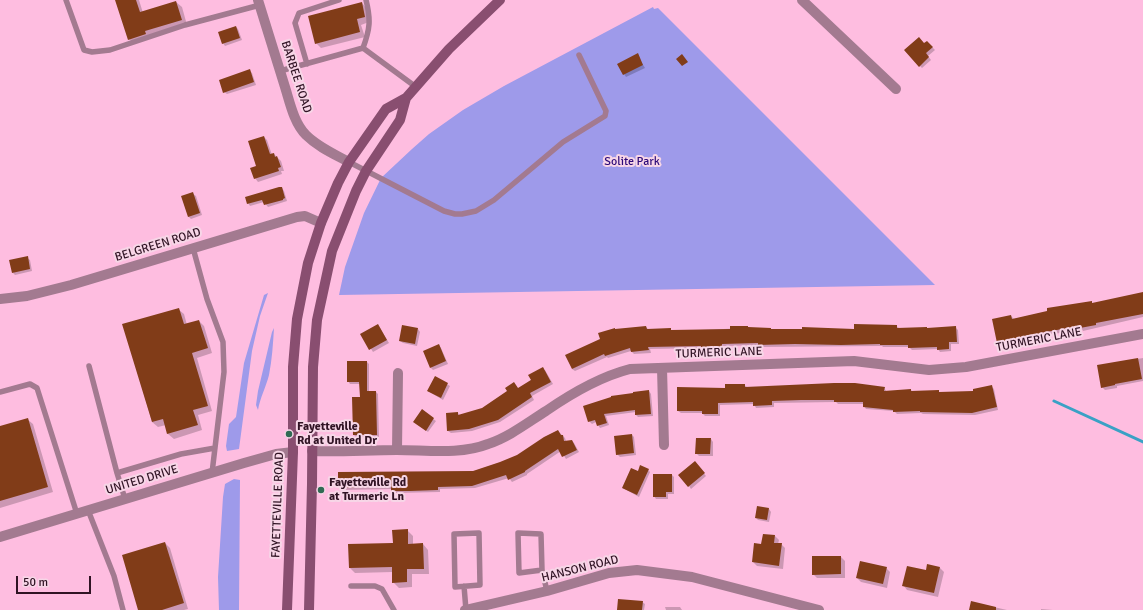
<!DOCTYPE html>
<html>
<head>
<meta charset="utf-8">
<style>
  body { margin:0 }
  #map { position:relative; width:1143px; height:610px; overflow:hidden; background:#febde0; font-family:Signika,sans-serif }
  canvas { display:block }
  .scale { position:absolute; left:16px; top:576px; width:75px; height:18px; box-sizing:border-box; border:2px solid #301324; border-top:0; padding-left:5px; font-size:12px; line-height:14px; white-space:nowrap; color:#301324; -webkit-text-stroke:3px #f7d6e7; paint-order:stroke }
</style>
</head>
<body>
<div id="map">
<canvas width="1143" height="610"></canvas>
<div class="scale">50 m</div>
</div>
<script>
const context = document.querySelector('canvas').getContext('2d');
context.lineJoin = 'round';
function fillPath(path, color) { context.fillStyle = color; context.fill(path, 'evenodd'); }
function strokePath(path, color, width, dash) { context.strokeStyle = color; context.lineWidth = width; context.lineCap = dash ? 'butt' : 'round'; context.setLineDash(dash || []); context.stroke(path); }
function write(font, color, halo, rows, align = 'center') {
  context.font = font + ' Signika,sans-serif'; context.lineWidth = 4; context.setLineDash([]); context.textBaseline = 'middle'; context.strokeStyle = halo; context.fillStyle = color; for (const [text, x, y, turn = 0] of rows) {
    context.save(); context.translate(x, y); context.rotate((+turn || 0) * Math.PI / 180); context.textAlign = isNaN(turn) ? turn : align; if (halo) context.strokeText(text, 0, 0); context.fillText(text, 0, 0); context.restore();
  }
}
fillPath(new Path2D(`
  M653 7 654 9 658 8 935 285 339 295 345 267 364 213 381 178 412 149 429 134 463 110 504 86Z
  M268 293 260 316 252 351 239 449 227 451 226 446 229 424 236 417 244 363 264 295Z
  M274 328C273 344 272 360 269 375 266 387 260 398 258 410L256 405 258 391 272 332Z
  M234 479 240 480 239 610H219L218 577 223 497 225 484Z`), '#9e9aea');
fillPath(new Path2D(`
  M116 0H139L143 13 176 2 182 7 187 25 134 44 129 39Z
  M362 3 367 9 369 22 361 25 365 37 321 48 316 43Z
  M236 27 238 29 242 40 225 46 223 43Z
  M927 42 935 50 928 56 931 60 922 68 905 51 924 44Z
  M637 55 645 68 626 77 618 64Z
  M250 71 252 73 256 85 227 94 224 92Z
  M264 137 267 140 272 155 274 154 281 161 284 171H281L282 174 258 182 255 178Z
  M282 188 284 191 287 201 268 207 264 202 250 206 248 203Z
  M193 194 196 196 202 215 191 219 188 216Z
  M27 258 30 260 32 271 15 275 13 273Z
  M1143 293V317L1083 331 1082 329 1043 336V337L1000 346 998 343 1011 316 1014 319 1091 302 1093 304Z
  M178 309 184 314 187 325 199 321 204 326 212 353 197 358 212 411 198 415 202 430 174 439 168 434 166 425 158 427 152 422 124 325Z
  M896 326 899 328 928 329 955 327 958 330 959 344H951V351L940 352 938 349 912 350 909 347H883L882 346 761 347 760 345 724 346V349H705L703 348 650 349 651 353 634 354 631 351 608 358 607 357 575 371 572 369 646 327 649 330 670 329 672 331 749 328 771 329 773 330H855Z
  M380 328 389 343 373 352 362 334Z
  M418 329 420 332 417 346 403 343 400 341Z
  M439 345 441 348 448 364 433 370 431 368Z
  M1143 358V381L1117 386V388L1105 390 1102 387 1098 366Z
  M367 362 369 364V392H376L378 394 379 437H356L354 435 361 398 360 384H350L348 381Z
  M545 370 553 384 532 396 534 400 500 422 472 431 451 433 448 431 447 414 458 413 460 416 482 409 518 389Z
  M435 377 450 386 443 400 428 391Z
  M744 385 747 387 884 388 887 392 911 390 913 392 940 393 974 392 991 386 994 389 998 410 975 415 923 414 921 413 897 414 894 411 866 409 864 406V404H838L836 402 774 403V407L756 408 754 404 720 405V416H705L702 413H681L678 411 726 389Z
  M649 391 651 394 653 416 638 417 636 415V412L606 416 609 425 600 428 596 422 592 424 589 421Z
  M422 411 436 421 428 432 417 424Z
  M27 419 33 424 53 492 0 508V427Z
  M558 431 565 438 566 441H572L574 443 579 452 566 459 561 451 527 474V475L512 482 509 478 475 488 440 489V492L395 493 392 491V489L342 490 339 487 473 472 501 463 518 455Z
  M632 435 634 437 636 455 620 457 617 454Z
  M711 439 713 442V456H699L696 453Z
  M695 463 706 476 691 489 689 486Z
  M648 470 650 472 639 497 623 488 638 472Z
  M654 475H672L674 477V494H668V499H656L654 496Z
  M758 507 769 509 771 512 769 522 758 520 756 518Z
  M407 530 413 536V545L423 544 428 550 429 574H412V587L399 588 393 582V572L355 573 350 568 394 544Z
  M775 536 779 540 778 544H781L785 548 783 569 757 566 753 562 762 545Z
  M165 543 170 548 188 609 184 610H139Z
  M841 557 845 561V578H817L813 574Z
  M928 565 940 568 944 572 938 597 907 590 904 586 927 571Z
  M886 568 890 572 887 588 861 582 857 578Z
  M642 602 645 604 644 610H618Z
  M972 602 1007 610H970Z
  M665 607H680L682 610H666Z
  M1041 609 1053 610H1041Z`), '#0003');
strokePath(new Path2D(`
  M1054 401 1143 442`), '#3aa1c5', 3);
fillPath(new Path2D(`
  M115 0H136L140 12 176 1 182 20 145 31 146 34 128 40Z
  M362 2 365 17 357 19 360 32 315 44 308 16Z
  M236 26 240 38 222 44 218 32Z
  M919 37 924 43 927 41 933 47 926 53 929 57 919 67 904 50Z
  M638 53 643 65 623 75 617 64Z
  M682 54 688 62 682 66 676 59Z
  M250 69 254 82 223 93 219 80Z
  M264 136 270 154 274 153 275 157 277 156 281 167 278 168 279 171 254 179 250 168 256 166 248 141Z
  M279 187H282L285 198 283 199V200L264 205 262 200 247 204 245 197Z
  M193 192 200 213 188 217 181 196Z
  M28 256 30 269 12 273 9 260Z
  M1143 292V314L1096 323V325L1080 328 1079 326 1040 333 1041 334 997 343 992 319 1011 315 1012 319 1047 311V308L1092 301V303Z
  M179 308 184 324 199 320 208 348 192 353 208 406 193 410 198 425 167 434 163 419 152 422 122 324Z
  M378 324 387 340 369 350 360 334Z
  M854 324 897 325V328L927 327V328L956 326 957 342H949V349L937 350V347L908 348V345H880V344L841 345 795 344 758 345V343L722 344V347H701V346L648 347 649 350 631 352 630 348 605 356 604 354 572 369 565 355 600 339 598 333 615 328V329L646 326 647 329 671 328V330L730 329V326H748V327L771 328V329H802V327L854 329Z
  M402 325 418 328 415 344 399 341Z
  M439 344 446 361 430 368 423 351Z
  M1138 358 1142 379 1115 384V385L1101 388 1097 365Z
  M347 361H367V391H376L377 435H353L352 397H360L359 382H347Z
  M543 367 551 382 530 393 532 397 498 420 469 429 447 431 446 413 458 412V415L482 408 507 391 505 388 514 382 518 388 531 380 528 375Z
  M435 376 448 383 441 398 427 391Z
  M834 383H855L885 387 884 391 911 389V391L939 390V392L973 391V389L992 385 997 407 972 413 920 412V411L893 412V410L863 407V402H834V400H801L772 401V405L753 406V402L718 403V414H702V411H677V387L725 388V384H745V387Z
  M649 390 651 414 635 415V410L604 414 607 423 597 426 595 420 588 422 583 406 611 397V396L633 393V392Z
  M422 409 434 418 426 431 413 422Z
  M28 418 48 487 0 501V426Z
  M558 430 561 435H563L564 441 572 440 577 450 562 457 558 449 525 471V472L508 480 506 475 472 486 438 487V490L410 491H391V486L338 488V472L473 471 500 462 517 455 544 437Z
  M632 434 634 453 616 455 614 436Z
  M696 438H711L710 454H695Z
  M695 461 705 473 688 487 678 475Z
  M640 465 649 469 637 495 622 488 631 468 638 471Z
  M653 474H672V492H666V497H653Z
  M757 506 769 508 767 520 755 518Z
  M408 529V544L423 543 424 569H407V582L392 583V567L349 568 348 544 393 543 392 530Z
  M763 534 775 535 774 543H782L779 566 752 562 754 543 761 544Z
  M165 542 184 603 162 610H138L122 555Z
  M812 556H841V574L812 575Z
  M860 561 887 567 883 584 856 578Z
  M927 564 940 567 934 593 902 586 907 566 926 570Z
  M618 599 643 601 642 610H617Z
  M971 601 996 607V610H969Z`), '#813c18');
strokePath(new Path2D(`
  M66 0 84 50 92 52 110 50 185 25 260 5
  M363 48C370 29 371 20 366 0
  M307 64 295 23 299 13 339 0
  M280 71 363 48 416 87
  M349 162 444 211 455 214H462L476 211 494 200 563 142 605 116 606 111 579 55
  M193 248 207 299 223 342 224 372 212 473
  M89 366 117 473
  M0 392 30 384 37 388 77 514
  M125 499 117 473 181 454 215 448
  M88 510 114 576 123 610
  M479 533 480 585 455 587 454 534Z
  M542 570 519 573 518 533 541 534 542 570 547 591
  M351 586H375L382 589 394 610
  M464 586 466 610`), '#a37a90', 5.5);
strokePath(new Path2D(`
  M802 0 896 89
  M0 299 27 296 71 285 297 217 305 216 321 223
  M662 368 664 445
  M397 450 398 373
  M312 451C340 452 369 450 397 450 427 450 460 455 488 444 509 437 527 423 546 411 572 393 599 377 630 369L854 361 929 370 966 367 1143 334
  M0 537 244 463 276 454 293 452
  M465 610 547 591 609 573 637 570 692 577 819 610`), '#a37a90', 10);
strokePath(new Path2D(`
  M258 0C267 29 276 58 285 87 290 103 294 123 306 135 318 147 334 154 349 162`), '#a37a90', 10);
strokePath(new Path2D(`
  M287 610 293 452V367L297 319 308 263 321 223 338 183 349 162 386 109 406 98 449 49 500 0
  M309 610 312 484 313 367 317 320 332 251 356 191 366 171 400 120 406 98`), '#894e70', 10);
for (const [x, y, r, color] of [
  [289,434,4,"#306a53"],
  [321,490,4,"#306a53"]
]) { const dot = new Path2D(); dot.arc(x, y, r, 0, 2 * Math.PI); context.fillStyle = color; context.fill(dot); strokePath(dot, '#f7d6e7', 1.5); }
write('12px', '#301324', '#f7d6e7', [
  ["BARBEE ROAD",296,77,72],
  ["BELGREEN ROAD",158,245,-17],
  ["TURMERIC LANE",1039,340,-11],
  ["TURMERIC LANE",719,353,-2],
  ["UNITED DRIVE",142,480,-17],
  ["FAYETTEVILLE ROAD",278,505,-88],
  ["HANSON ROAD",580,569,-14]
]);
write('12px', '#2d0a79', '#f7d6e7', [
  ["Solite Park",632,162]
]);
write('bold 12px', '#301324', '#f7d6e7', [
  ["Fayetteville",297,427],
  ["Rd at United Dr",297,441],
  ["Fayetteville Rd",329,483],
  ["at Turmeric Ln",329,497]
], 'left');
</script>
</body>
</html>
